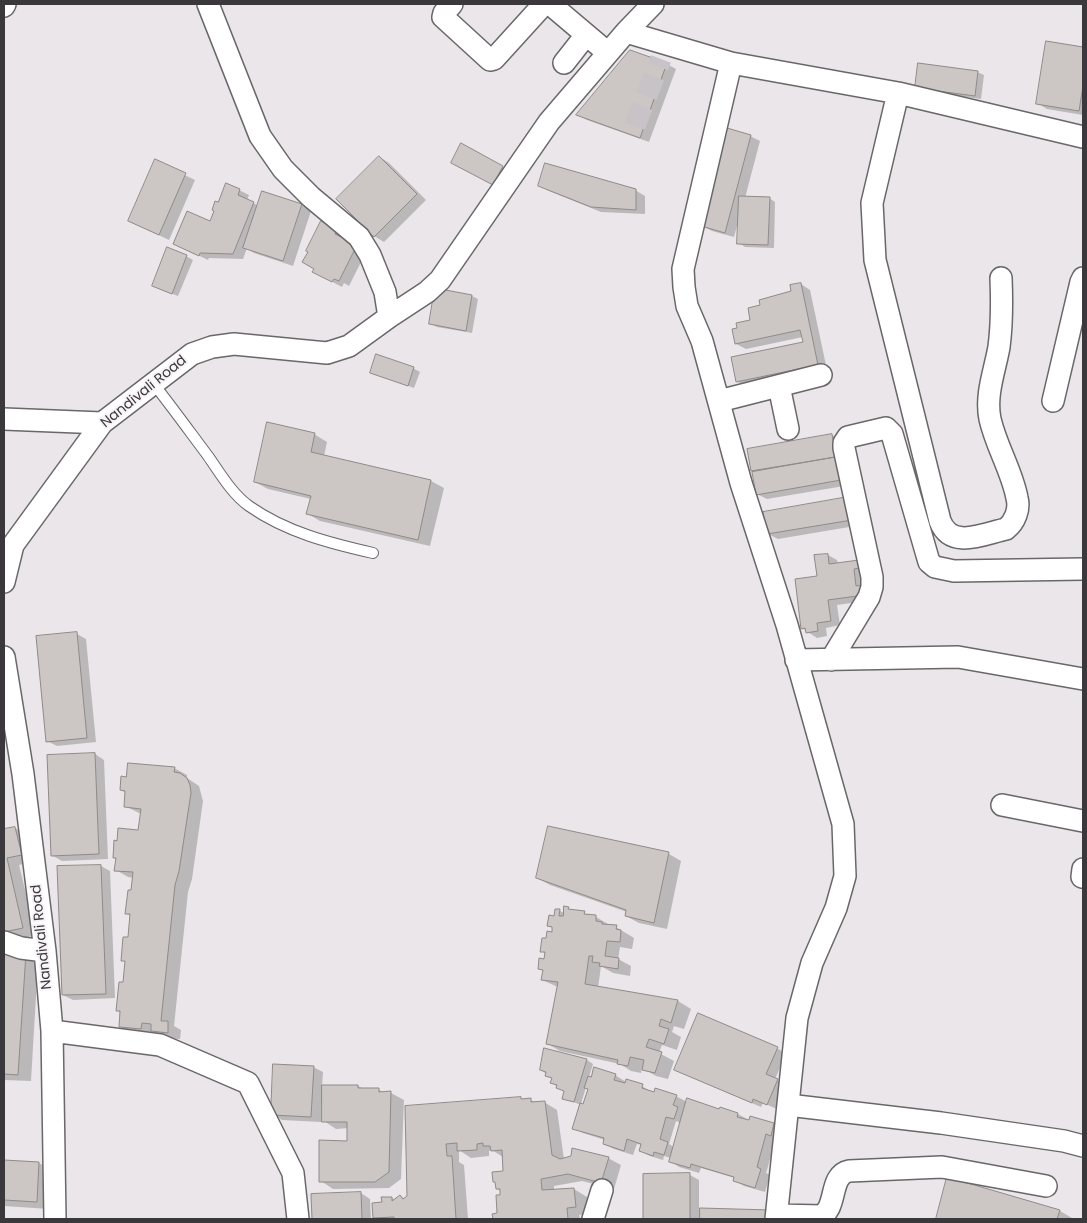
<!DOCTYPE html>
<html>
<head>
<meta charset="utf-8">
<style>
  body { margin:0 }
  #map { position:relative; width:1087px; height:1223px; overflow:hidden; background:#eae6e9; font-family:Poppins,sans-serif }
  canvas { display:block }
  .frame { position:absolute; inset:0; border:5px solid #3a383a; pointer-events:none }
</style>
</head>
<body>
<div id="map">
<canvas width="1087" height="1223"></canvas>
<div class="frame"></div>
</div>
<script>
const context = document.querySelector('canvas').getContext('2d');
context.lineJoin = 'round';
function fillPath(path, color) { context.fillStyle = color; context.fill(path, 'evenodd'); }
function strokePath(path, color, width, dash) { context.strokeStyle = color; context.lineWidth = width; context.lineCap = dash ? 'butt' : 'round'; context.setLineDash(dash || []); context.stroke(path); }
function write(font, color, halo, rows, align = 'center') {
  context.font = font + ' Poppins,sans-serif'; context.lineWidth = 4; context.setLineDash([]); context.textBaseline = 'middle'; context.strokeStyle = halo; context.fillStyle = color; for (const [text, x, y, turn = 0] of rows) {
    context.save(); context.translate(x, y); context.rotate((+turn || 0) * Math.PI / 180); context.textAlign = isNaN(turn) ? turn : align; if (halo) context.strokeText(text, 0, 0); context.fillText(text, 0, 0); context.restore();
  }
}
fillPath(new Path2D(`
  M1047 42 1083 48V115L1047 109 1037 103Z
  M667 64 676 69 649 142 587 120 578 115Z
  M977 72 984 75 981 99 922 91Z
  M750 136 760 141 745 198H769L775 202 774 248 745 247 739 243 738 222 734 237 712 231 702 226Z
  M462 145 509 171 500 188 452 162Z
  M380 157 389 163 426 200 384 242 374 236Z
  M155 161 195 180 169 240 129 221Z
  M227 184 249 195 247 200 259 206 301 205 311 211 293 266 254 253 247 248 243 259 209 258 208 260 175 244 210 223Z
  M540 186 635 190 645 196V214L601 212 549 191Z
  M322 223 346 236 344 240 366 252 349 286 344 283 342 287 323 277Z
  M186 256 193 260 178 296 159 289Z
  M801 284 810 290 827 370 747 387 738 382 804 343 803 337 746 349 736 344 762 306 792 292Z
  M436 290 472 296 478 299 472 333 437 327 431 324Z
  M413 368 420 372 414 388 371 372Z
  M314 434 327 442 324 456 431 481 444 488 430 546 320 521 308 514 311 499 268 489 255 482Z
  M832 435 841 441 850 485 767 499 757 494 756 473 752 471Z
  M848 498 861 525 778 539 768 534Z
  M828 555 837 560 838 564 859 561 873 600 837 605 840 625 826 628 827 636 817 638 802 628Z
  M77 634 86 639 96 742 57 746 47 741Z
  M95 754 104 760 108 859 62 861 53 856Z
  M174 768 187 775V778L199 786 203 801 192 879 188 892 174 1026 181 1030 180 1039 165 1038 154 1032V1036L133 1034 120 1026 121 1013 117 1010 124 984 126 962 122 960 129 939 131 916 127 914 132 892 134 878 128 877 116 870 139 832 141 814 125 806 126 793 121 790 127 778Z
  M15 828 28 835 34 862 19 865 36 935 16 940 4 933V831Z
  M669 854 681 861 667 929 639 923 626 916 627 912 550 885 537 878Z
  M101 866 110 871 115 998 73 1000 63 995Z
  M566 908 596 917 608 924V926L616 927 634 938 632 949 620 947 618 959 631 966 630 976 613 973 601 966 598 988 678 1001 691 1009 684 1029 674 1026 672 1032 681 1037 677 1050 662 1045 659 1053 674 1061 668 1079 656 1076 642 1068 641 1073 631 1071 620 1064 560 1051 548 1044 558 987 542 980 544 971 539 968 546 960V954L541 951 553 933V928L549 925 559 910 565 914Z
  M4 952 25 955 38 962 31 1081 4 1080Z
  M777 1048 786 1054 775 1079 787 1086 777 1109 763 1103 761 1107 685 1074Z
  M587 1060 593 1064 589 1077 615 1075 626 1082 642 1086 651 1092 676 1096 687 1102 738 1114 747 1119V1121L774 1125 783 1130 776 1139 766 1173 770 1175 765 1192 744 1186 734 1180 735 1178 701 1168 699 1173 679 1167 670 1161 671 1158 664 1156 663 1160 650 1156 640 1151 642 1145 637 1144 633 1155 614 1149 604 1144 605 1140 583 1133 574 1128 581 1105 563 1098 565 1092 552 1083 553 1079 541 1070ZM586 1087 589 1089 584 1105 581 1104ZM676 1121 681 1123 674 1147 669 1144Z
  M313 1067 323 1072 322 1086H358L364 1089H378L384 1093H391L404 1100 401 1179 389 1188 333 1189 321 1181 349 1142V1128L336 1129 324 1121V1102H321V1122L282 1120 273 1114Z
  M520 1098 524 1100H531L536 1103 544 1102 557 1110 564 1159 608 1158 621 1165 614 1189 582 1181 554 1186V1191L574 1189 587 1197 588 1214 579 1215 580 1219H494V1215L499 1214 502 1196 501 1191 497 1189 504 1172 503 1157 492 1150 489 1151V1156L471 1158 459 1150V1162L464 1165 468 1219H377L374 1218 383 1203 392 1198 395 1200 400 1196 405 1199 408 1196 406 1107Z
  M4 1161 39 1163 52 1171 49 1209 4 1206Z
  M644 1175H690L699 1180V1209L770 1212 780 1219H645Z
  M948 1179 1060 1211 1072 1218V1219H937Z
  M361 1193 370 1199 371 1219H313V1195Z`), '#0003');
const building = new Path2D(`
  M1046 41 1083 47V86L1079 111 1036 104Z
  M630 50 667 63 640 138 576 115Z
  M918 63 978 71 975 96 915 88Z
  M727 128 751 135 725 233 701 226Z
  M461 143 503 166 493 185 451 163Z
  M379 156 417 194 374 237 336 199Z
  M155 159 186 173 159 235 128 221Z
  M545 163 636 189V210L591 207 538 186Z
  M226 183 240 189 238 195 254 202 233 254 200 253 199 256 173 244 187 211 210 221 214 211 212 210 215 201 218 202Z
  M262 191 302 204 283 261 243 248Z
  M739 196 770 197 768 245 737 244Z
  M321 221 337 229 335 234 357 245 339 281 334 279 332 282 312 272 314 269 302 262 308 252 306 251Z
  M167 247 187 255 172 294 152 286Z
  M801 283 818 365 736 382 731 357 803 342 800 330 735 344 732 329 737 328 736 323 750 320 748 308 760 305 759 300 791 291 790 285Z
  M435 288 472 295 466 331 429 324Z
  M376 354 414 367 408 386 370 373Z
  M267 422 315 433 311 452 431 480 418 540 306 514 311 496 254 482Z
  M832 434 836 457 751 471 747 449Z
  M837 457 841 480 756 495 752 472Z
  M848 497 852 520 767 534 763 512Z
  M828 554 829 564 859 560 860 568 854 569 856 586 863 585 864 595 828 600 831 621 817 623 818 631 806 633 805 628 801 629 795 579 817 576 814 555Z
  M77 632 87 738 46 742 36 636Z
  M95 753 99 854 51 856 47 755Z
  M128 763 175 767 174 772 180 773 187 778 190 785 191 793 179 871 175 885 161 1021H168V1033L151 1031V1024L142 1023 141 1029 119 1027 120 1011H116L119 982H123L125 961H121L123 937H128L130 914H125L128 890H131L133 872 114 871 116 858H113L114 840 117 841 118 828 138 830 141 809 124 807 125 791 120 790 121 776 126 777Z
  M548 826 669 852 654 923 625 916 626 910 536 878Z
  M15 827 22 855 7 858 23 928 4 932V829Z
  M101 865 106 994 62 995 57 866Z
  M564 906 569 907 568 909 585 911 584 914 596 915V921L602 922V924L617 925 616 929 621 930 620 942 607 941 605 956 619 958 618 969 599 966 600 963 592 962 593 956H589L585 984 678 1000 671 1023 661 1019 659 1026 669 1029 664 1044 649 1039 646 1047 662 1052 655 1073 642 1070 644 1060 630 1057 628 1066 617 1064 618 1060 546 1044 558 982 541 980 543 970 538 969 539 958 544 959 545 952H540L542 938H546L547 931 552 932V927L547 926 549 915 554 916 555 909H560L559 916H563Z
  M4 952 26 953 18 1075 4 1074Z
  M698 1013 778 1047 766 1074 778 1079 767 1105 753 1099 752 1103 674 1070Z
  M544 1048 587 1059 574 1102 562 1099 564 1091 556 1088 557 1085 550 1083 552 1078 545 1076 546 1072 540 1070Z
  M273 1064 314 1066 311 1117 271 1115Z
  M594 1067 616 1074 614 1080 625 1083 626 1079 643 1084 642 1088 654 1092 655 1088 677 1095 673 1105 678 1107 674 1119 666 1117 660 1139 668 1142 664 1155 654 1152 653 1156 639 1151 641 1144 627 1139 624 1151 603 1144 604 1138 572 1129 580 1103 583 1104 588 1089 584 1088 588 1076 591 1077Z
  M322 1085H358V1088H379V1092L391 1091 389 1172 375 1182H319V1140L347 1141V1122H322Z
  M521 1097V1099L531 1098V1102L545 1101 552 1155 560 1159 571 1156 572 1148 609 1157 601 1183 568 1174 541 1179 542 1190 574 1188 576 1207 567 1208 568 1219H493L492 1214 497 1213 496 1195H500V1189H496L495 1182H493L492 1172 503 1171 502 1150 491 1151 490 1146H483V1143L477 1144V1150L457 1151V1143L446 1144 447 1156H452L456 1219H394V1217L373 1218 372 1203 382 1202 381 1197H392V1201L400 1195 403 1199 407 1196 405 1106Z
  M687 1098 719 1109 720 1107 738 1113 737 1117 749 1120 750 1116 774 1123 771 1136 766 1134 757 1167 761 1169 755 1188 733 1181 734 1177 691 1164 690 1168 669 1162Z
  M4 1160 39 1162 37 1202 4 1200Z
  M690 1173V1219H643V1174Z
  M947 1177 1060 1210 1057 1219H936Z
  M361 1192 362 1219H312L311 1194Z
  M700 1208 771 1210 770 1219H700Z`);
fillPath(building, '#ccc7c5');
strokePath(building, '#8f8a88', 1);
strokePath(new Path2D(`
  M635 126 661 59`), '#c7c3c6', 21, [21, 11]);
const lane = new Path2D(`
  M153 383C172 407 190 432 208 456 220 473 232 494 249 506 286 532 329 543 373 553`);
const street = new Path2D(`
  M208 4 260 136 283 169 311 197 359 237 370 255 385 292 389 317
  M452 4 444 13 443 17 490 60 494 59 544 4
  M550 4 608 53
  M4 6 5 4
  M626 32 731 63 898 93 1083 137
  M564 63 586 35
  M731 63 683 269 684 287 687 306 702 341 741 483 787 625 843 824 845 876 836 908 812 963 797 1018 776 1219
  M898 93 872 203 875 260 940 521C951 550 983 534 1006 529 1015 522 1020 509 1017 498 1012 471 996 446 990 419 985 395 995 370 999 347 1002 324 1002 302 1001 278
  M779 386 788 429
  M719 401 821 375
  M1053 401 1081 282 1083 278
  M4 419 102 423
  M4 582 13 545 102 423 192 354 212 347 234 344 327 353 349 346 389 317 427 292 440 280 549 122 626 32 653 4
  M4 657 23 774 45 951 52 1031 55 1219
  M796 660 958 657 1083 679
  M831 660 869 597 872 587V577L844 448V443L848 437 886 428 892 434 929 562 935 567 954 571 1083 569
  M1002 805 1083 821
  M1082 877 1083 869
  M4 942 21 948 45 951
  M52 1031 160 1045 248 1083 293 1173 298 1219
  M788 1105 941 1123 1064 1141 1083 1146
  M777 1215 823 1216C826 1212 829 1209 830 1205 835 1193 834 1174 849 1171L942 1167 1046 1186
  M593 1219 602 1190`);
strokePath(lane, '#6a676a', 12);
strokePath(street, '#6a676a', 24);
strokePath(lane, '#fff', 10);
strokePath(street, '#fff', 21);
write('14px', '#3a383a', '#f7f3f7', [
  ["Nandivali Road",144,392,-39],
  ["Nandivali Road",42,937,-96]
]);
</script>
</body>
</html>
